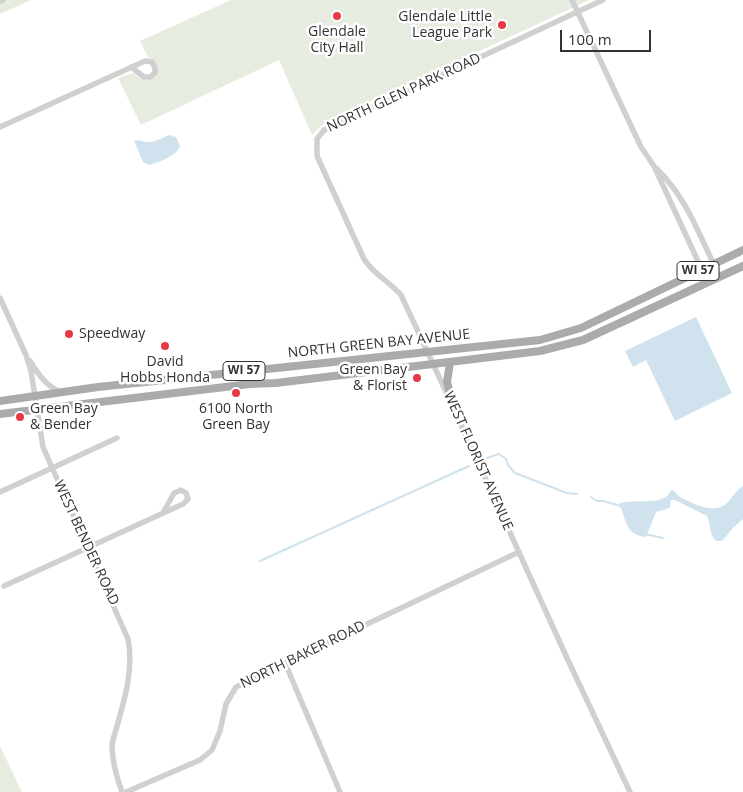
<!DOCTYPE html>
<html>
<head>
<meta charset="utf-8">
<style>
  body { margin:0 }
  #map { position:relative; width:743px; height:792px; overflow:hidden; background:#fff; font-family:"Open Sans",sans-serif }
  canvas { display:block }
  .scale { position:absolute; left:560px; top:30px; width:91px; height:22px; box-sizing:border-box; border:2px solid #333; border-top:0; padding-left:6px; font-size:15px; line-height:18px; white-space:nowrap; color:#333; -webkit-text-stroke:4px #fff; paint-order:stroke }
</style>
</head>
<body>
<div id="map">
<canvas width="743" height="792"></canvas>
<div class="scale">100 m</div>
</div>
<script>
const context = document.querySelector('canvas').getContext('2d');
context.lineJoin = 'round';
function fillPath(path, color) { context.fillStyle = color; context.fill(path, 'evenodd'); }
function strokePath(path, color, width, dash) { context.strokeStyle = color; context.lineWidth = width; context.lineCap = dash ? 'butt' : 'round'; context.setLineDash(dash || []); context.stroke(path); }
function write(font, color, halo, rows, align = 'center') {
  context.font = font + ' "Open Sans",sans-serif'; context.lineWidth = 5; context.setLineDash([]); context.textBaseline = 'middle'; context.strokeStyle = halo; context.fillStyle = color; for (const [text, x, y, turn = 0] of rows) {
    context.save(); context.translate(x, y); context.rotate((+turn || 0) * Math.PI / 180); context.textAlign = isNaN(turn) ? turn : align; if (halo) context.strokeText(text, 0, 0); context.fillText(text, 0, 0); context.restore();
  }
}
fillPath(new Path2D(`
  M0 0H31L0 14Z
  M231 0H589L329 121 321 126 312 135 279 60 141 125 118 78 133 73C142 80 147 83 156 76L157 72 153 60 148 57 140 41Z
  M0 746 22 792H0Z`), '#e6ecdf');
fillPath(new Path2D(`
  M169 135 176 137 180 146C177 156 159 162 149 165L143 162 134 141 139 140C151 145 158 140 169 135Z
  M696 317 732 393 675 421 646 360 633 367 625 351Z
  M743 486V519L734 527 722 541H716C709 535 711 525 707 516L675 500H671L670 507 667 509 656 512 646 537C626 535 627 522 620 506V503C633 499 657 505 667 496 669 494 670 491 672 490 676 492 677 495 680 497 691 503 712 513 723 506 731 501 735 491 743 486Z`), '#cfe2ee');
strokePath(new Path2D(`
  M487 458 499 454 506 459 508 465 515 473 567 493 577 494
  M591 497 597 501H603L621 506
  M645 534 663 538
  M260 561 469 466`), '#cfe2ee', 2);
strokePath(new Path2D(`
  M572 0 641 147 654 166 708 283
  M0 1 3 0
  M0 127 145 61 152 62 155 68V73L150 77H144L131 67
  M657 169C688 199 701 240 720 277
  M0 298 26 355 31 371 43 447 128 639C135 674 121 710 112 744 112 762 116 776 122 792
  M30 361C39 375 45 385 60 392
  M447 394 401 295C390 282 373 274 364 259L317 156V139L324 130 345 120 603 0
  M452 405 567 658 630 792
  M0 492 117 438
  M4 586 183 504 188 499 186 493 181 490 174 493 163 513
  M285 663 340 792
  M126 792 200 760 212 750 220 731 226 704 236 687 285 663 519 552`), '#d0d0d0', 5.5);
strokePath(new Path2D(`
  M450 363 447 382 454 408
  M0 401 98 387 540 340 581 328 743 250
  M0 414 250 384 276 383 540 351 583 340 743 266`), '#ababab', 8);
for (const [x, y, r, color] of [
  [337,16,5,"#e63946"],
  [502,25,5,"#e63946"],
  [69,334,5,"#e63946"],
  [165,346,5,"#e63946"],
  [417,378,5,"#e63946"],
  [236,393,5,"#e63946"],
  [20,417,5,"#e63946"]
]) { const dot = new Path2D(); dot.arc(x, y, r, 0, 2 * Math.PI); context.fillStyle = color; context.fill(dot); strokePath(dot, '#fff', 2); }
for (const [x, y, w] of [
  [698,271,42],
  [244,371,42]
]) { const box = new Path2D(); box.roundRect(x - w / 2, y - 9.5, w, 19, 4); context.fillStyle = '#fff'; context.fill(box); strokePath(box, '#333', 1); }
write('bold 12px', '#333', null, [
  ["WI 57",698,271],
  ["WI 57",244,371]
]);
write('14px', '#333', '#fff', [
  ["Glendale Little",492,17,"right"],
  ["League Park",492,33,"right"],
  ["Glendale",337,32],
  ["City Hall",337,48],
  ["Speedway",79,334,"left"],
  ["David",165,362],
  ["Hobbs Honda",165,378],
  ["Green Bay",407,370,"right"],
  ["& Florist",407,386,"right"],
  ["Green Bay",30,409,"left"],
  ["& Bender",30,425,"left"],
  ["6100 North",236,409],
  ["Green Bay",236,425]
]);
write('14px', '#333', '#fff', [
  ["NORTH GLEN PARK ROAD",404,93,-25],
  ["NORTH GREEN BAY AVENUE",379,344,-6],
  ["WEST FLORIST AVENUE",478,461,66],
  ["WEST BENDER ROAD",86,543,65],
  ["NORTH BAKER ROAD",303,655,-26]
]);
</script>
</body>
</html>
